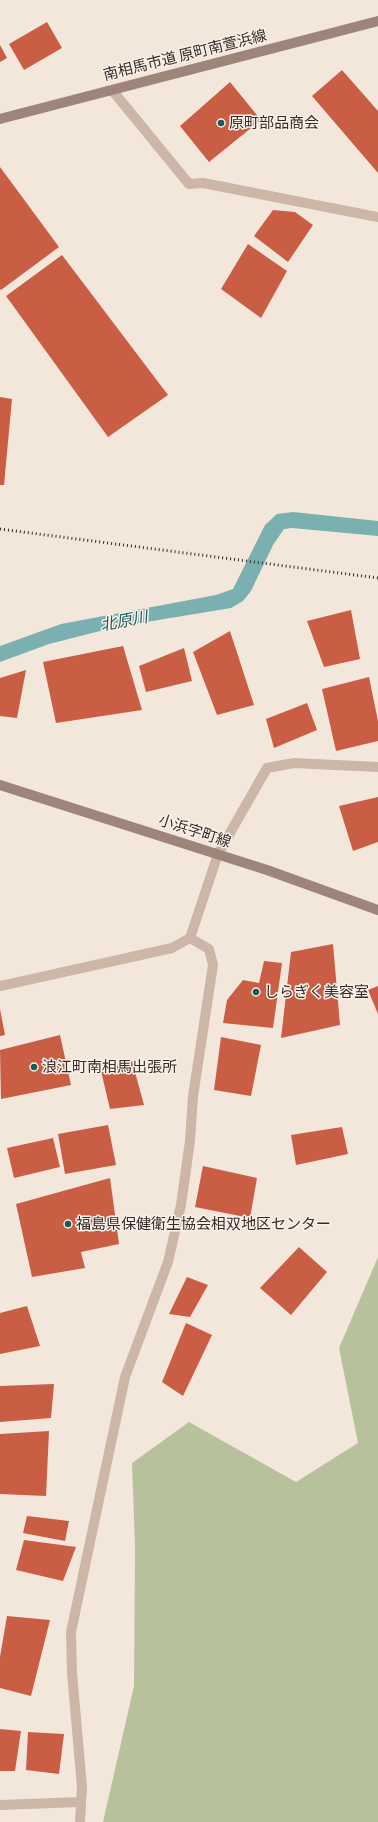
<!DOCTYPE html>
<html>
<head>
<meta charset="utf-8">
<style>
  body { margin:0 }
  canvas { display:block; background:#f3e7dc }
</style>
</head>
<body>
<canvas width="378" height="1822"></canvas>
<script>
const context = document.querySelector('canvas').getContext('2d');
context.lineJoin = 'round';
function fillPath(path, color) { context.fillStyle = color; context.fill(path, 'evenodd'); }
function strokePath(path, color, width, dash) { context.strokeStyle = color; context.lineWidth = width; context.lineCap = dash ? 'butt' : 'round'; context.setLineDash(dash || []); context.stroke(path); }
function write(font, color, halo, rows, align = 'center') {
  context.font = font + ' Commissioner,"Noto Sans JP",sans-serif'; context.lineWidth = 3; context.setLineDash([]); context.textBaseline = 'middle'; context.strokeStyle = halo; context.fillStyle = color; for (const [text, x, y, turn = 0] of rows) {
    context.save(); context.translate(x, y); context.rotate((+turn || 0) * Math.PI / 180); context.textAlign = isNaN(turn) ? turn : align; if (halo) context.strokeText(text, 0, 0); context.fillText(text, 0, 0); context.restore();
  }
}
fillPath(new Path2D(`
  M378 1257V1822H103L134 1686 135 1547 132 1463 189 1422 296 1482 358 1443 339 1348Z`), '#b7c29c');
fillPath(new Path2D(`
  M293 512 378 521V536L292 528 284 529 273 545 251 591 243 601 231 608 116 627 49 644 0 662V646L61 624 216 595 233 589 265 525 277 514Z`), '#7ab1b0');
fillPath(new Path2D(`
  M47 22 62 48 24 70 9 44Z
  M0 45 7 58 0 62Z
  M342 70 378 111V173L312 96Z
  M230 82 261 120 209 162 180 126Z
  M0 167 59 247 1 290 0 289Z
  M273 210 295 212 313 225 288 262 254 236Z
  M248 244 287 271 261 318 221 289Z
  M62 255 168 395 108 437 6 296Z
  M0 397 12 399 4 485H0Z
  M351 610 360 659 324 667 307 621Z
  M230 631 254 705 217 715 193 652Z
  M123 646 142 710 56 723 43 662Z
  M184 648 192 681 146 692 139 666Z
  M26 670 17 718 0 716V678Z
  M369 677 378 721V741L336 751 322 689Z
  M307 703 317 730 274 748 266 719Z
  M378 797V842L353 851 339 806Z
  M333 944 340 1025 281 1038 291 952Z
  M264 961 282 963 273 1028 223 1023 227 1000 243 980 259 983Z
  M378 986V1014L368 990Z
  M0 1009 5 1035 0 1036Z
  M60 1035 71 1085 1 1099 0 1050Z
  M221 1037 261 1045 251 1096 214 1090Z
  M132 1061 144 1105 110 1109 101 1071Z
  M108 1125 116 1165 65 1174 58 1134Z
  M342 1127 348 1154 296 1165 291 1135Z
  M53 1138 60 1167 14 1178 7 1148Z
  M203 1166 257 1178 250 1218 195 1207Z
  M110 1178 119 1244 81 1252 85 1268 32 1277 16 1204Z
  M299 1247 327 1272 291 1315 260 1288Z
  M187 1277 208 1285 190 1317 169 1314Z
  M27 1306 40 1346 0 1354V1313Z
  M186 1323 212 1335 183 1396 162 1382Z
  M54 1384 51 1418 0 1422V1386Z
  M49 1431 46 1496 0 1494V1434Z
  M27 1516 69 1521 65 1541 23 1533Z
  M24 1540 76 1547 63 1581 16 1570Z
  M7 1616 50 1620 31 1696 0 1688V1657Z
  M0 1729 21 1731 15 1771H0Z
  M28 1732 64 1734 59 1774 26 1770Z`), '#c95e44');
strokePath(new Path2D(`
  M112 90 189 184 203 183 378 217
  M0 986 172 948 190 938 218 854 267 768 294 763 378 767
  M0 1805 80 1802
  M80 1822 82 1787 72 1673 71 1632 125 1377 168 1262 181 1205 190 1141 193 1096 213 965 209 949 190 938`), '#cbb6a8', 10);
strokePath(new Path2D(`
  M0 119 378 21
  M0 785 267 870 378 910`), '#9f8579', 10);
strokePath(new Path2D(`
  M0 529 378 578`), '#382c28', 3, [1, 3]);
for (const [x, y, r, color] of [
  [221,123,4,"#1c595b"],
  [256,992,4,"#1c595b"],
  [34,1067,4,"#1c595b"],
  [68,1224,4,"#1c595b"]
]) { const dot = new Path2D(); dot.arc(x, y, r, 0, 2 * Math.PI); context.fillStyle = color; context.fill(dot); strokePath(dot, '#faf1e9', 1.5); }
write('15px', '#382c28', '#faf1e9', [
  ["南相馬市道 原町南萱浜線",185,55,-14],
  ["小浜字町線",195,831,18]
]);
write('15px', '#382c28', '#faf1e9', [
  ["原町部品商会",229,123],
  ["しらぎく美容室",264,992],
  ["浪江町南相馬出張所",42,1067],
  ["福島県保健衛生協会相双地区センター",76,1224]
], 'left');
write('italic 16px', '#1c595b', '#faf1e9', [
  ["北原川",124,621,-11]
]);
</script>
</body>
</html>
